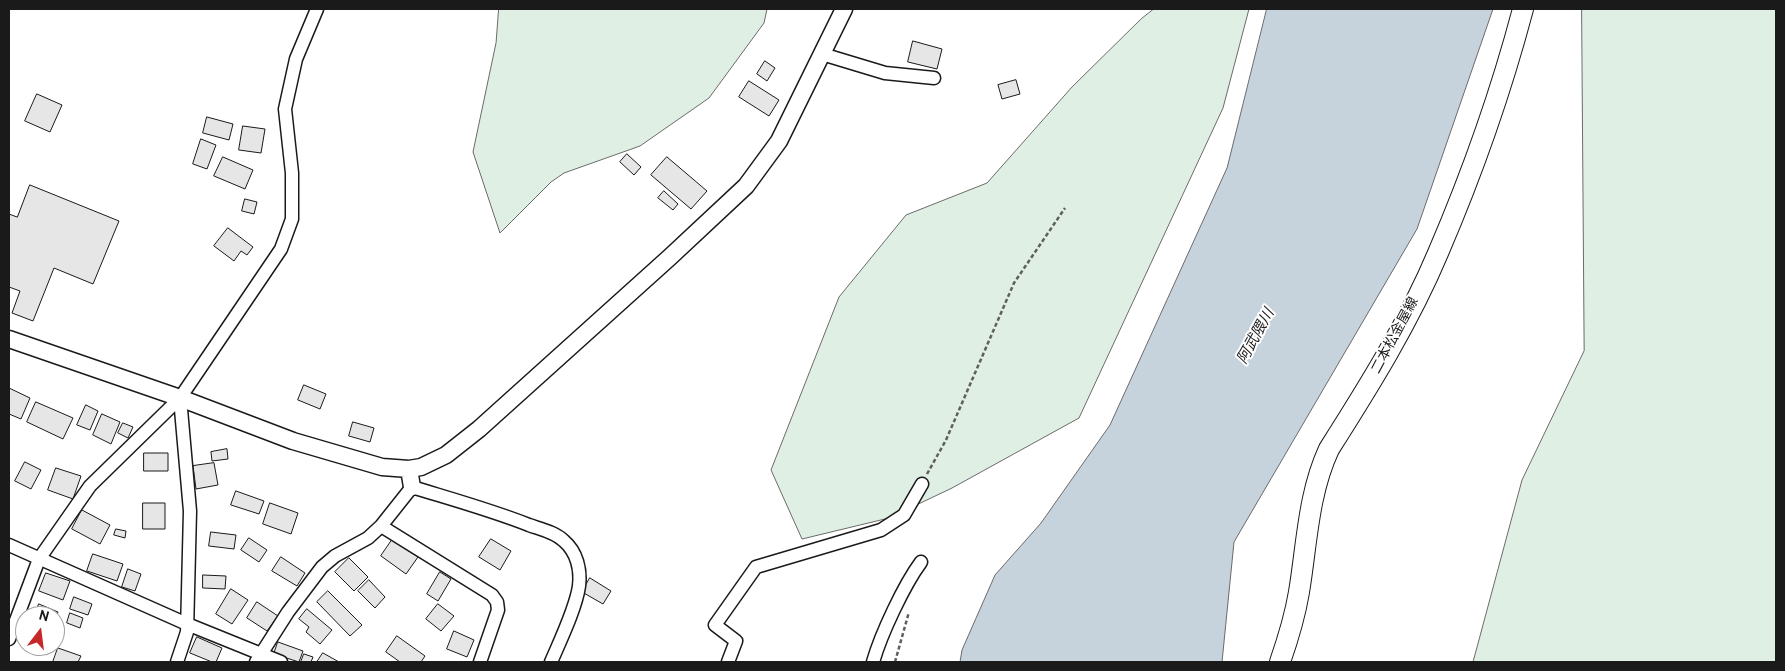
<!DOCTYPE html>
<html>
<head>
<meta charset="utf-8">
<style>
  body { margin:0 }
  #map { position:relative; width:1785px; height:671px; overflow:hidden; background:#fff; font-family:Overpass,sans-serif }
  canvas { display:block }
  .frame { position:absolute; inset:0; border:10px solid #1a1a1a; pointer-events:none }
  .north { position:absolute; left:15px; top:606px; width:50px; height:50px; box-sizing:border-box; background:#fff; border:1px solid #a3a3a3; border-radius:50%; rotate:15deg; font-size:14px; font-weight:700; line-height:20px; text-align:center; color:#1a1a1a }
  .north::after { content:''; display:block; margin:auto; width:18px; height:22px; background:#c62828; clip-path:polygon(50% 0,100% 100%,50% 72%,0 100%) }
</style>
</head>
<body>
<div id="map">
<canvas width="1785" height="671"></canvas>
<div class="frame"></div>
<div class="north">N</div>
</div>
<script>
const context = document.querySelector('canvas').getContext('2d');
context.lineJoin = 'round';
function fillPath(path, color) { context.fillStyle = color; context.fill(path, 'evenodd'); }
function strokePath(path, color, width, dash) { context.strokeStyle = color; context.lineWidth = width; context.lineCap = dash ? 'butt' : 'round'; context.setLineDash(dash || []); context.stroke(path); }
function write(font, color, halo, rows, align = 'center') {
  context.font = font + ' Overpass,"Noto Sans JP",sans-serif'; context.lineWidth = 4; context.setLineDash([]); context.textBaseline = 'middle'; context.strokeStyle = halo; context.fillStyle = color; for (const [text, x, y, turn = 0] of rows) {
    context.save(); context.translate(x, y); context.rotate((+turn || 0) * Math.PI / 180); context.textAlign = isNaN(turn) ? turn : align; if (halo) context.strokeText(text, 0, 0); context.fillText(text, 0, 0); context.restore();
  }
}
const green = new Path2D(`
  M499 9H767L764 23 709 98 640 146 564 173 551 182 500 233 473 152 496 43Z
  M1154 9H1249L1223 108 1079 418 952 488 889 518 802 539 771 470 839 297 906 215 987 183 1072 87 1141 19Z
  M1582 9H1776V662H1473L1522 480 1584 351Z`);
fillPath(green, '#e0efe3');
strokePath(green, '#6a6a6a', 1);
const water = new Path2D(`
  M1267 9H1493L1417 229 1234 542 1222 662H960L962 650 995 575 1041 523 1110 425 1227 168Z`);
fillPath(water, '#c6d2dc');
strokePath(water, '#6a6a6a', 1);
const building = new Path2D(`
  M913 41 942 49 937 69 908 62Z
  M765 61 775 68 767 81 757 74Z
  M1016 80 1020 94 1002 99 998 85Z
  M749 81 779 100 769 116 739 97Z
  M37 94 62 105 50 132 25 121Z
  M207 117 233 124 229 140 203 133Z
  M243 126 265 129 261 153 239 150Z
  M201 139 216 145 207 169 193 164Z
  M627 154 641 167 634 175 620 162Z
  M223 157 253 170 245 189 214 176Z
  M667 157 707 191 691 209 651 175Z
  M30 185 119 221 93 284 54 268 33 321 12 313 20 291 9 287V214L17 217Z
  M664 191 678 204 673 210 658 198Z
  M245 199 257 202 254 214 242 211Z
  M228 228 253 247 247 255 241 251 234 261 214 246Z
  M304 385 326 394 320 409 298 400Z
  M9 388 30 398 21 419 9 414Z
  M36 402 73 418 63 439 27 422Z
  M86 405 98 411 90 430 77 425Z
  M102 414 120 422 111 444 93 435Z
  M353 422 374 428 370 442 349 436Z
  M123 423 133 427 128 438 118 433Z
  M227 449 228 459 212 461 211 452Z
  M144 453H168V471H144Z
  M25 462 41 470 31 489 15 481Z
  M214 463 218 485 196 489 193 466Z
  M56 468 81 476 73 499 48 490Z
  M236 491 264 501 259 514 231 505Z
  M143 503H165V529H143Z
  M270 503 298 513 291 534 263 524Z
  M82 510 110 525 100 544 72 529Z
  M116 529 126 531 125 538 114 535Z
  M211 532 236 535 234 549 209 546Z
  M249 538 267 550 259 562 241 550Z
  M491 539 511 551 500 570 479 557Z
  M392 540 418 557 406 574 381 556Z
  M93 554 123 564 117 581 87 571Z
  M281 557 305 573 297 586 272 571Z
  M349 558 368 577 354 591 335 572Z
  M128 569 141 574 135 591 122 587Z
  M440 572 451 579 438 601 427 594Z
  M46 573 70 581 63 600 39 591Z
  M203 575 226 576 225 589 203 588Z
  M590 578 611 591 603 604 582 592Z
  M369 580 385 597 375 608 358 591Z
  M231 589 248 600 232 624 216 614Z
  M328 591 362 625 350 636 317 602Z
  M74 597 92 604 88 615 70 609Z
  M257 602 278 616 267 631 247 618Z
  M39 604 58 612 55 621V616H34Z
  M438 604 454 616 441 631 426 619Z
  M307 609 332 630 320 644 306 632 309 627 299 619Z
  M70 613 83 618 80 628 67 623Z
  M454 631 474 640 467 657 447 649Z
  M397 636 425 656 421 662H400L386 652Z
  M197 637 222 648 216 662H212L190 653Z
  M278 642 303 651 299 662 274 654Z
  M35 646H53L51 652Z
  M58 648 81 656 78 662H53Z
  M323 653 339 662H317Z
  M304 654 313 657 311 662H301Z`);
fillPath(building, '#e6e6e6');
strokePath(building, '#1a1a1a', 1);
const minor = new Path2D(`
  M822 54 885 73 934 78
  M381 526 492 595 497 602 498 610 480 662
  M9 545 187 624 281 662
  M9 639 39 559 90 486 180 398 281 249 292 219V173L285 109 296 59 317 9
  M177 662 187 632 190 511 180 398
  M256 662 288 612 322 567 335 556 368 538 381 526 412 487C451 499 491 510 529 525 540 529 555 532 564 541 577 552 581 570 579 586 576 608 560 641 551 662
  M728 662 736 641 715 625 756 567 881 530 904 515 922 484
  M873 662C881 634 904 585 921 562`);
const tertiary = new Path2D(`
  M9 339 180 398 293 441 382 467 409 469 421 467 446 455 479 429 670 257 746 186 779 141 844 9
  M409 469 412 487`);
const primary = new Path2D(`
  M1280 662C1288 639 1295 616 1299 592 1307 544 1308 494 1329 449 1369 386 1409 322 1438 253 1472 174 1501 92 1523 9`);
strokePath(minor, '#1a1a1a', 15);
strokePath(tertiary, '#1a1a1a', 19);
strokePath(primary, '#1a1a1a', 22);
strokePath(new Path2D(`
  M927 474 946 440 1014 283 1065 208
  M895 662 909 612`), '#5f5f5f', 2.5, [4, 2.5]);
strokePath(minor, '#fff', 12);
strokePath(tertiary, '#fff', 16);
strokePath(primary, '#fff', 20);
write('14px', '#1a1a1a', '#fff', [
  ["二本松金屋線",1396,336,-62]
]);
write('italic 15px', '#1a1a1a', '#fff', [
  ["阿武隈川",1257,337,-61]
]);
</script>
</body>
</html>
